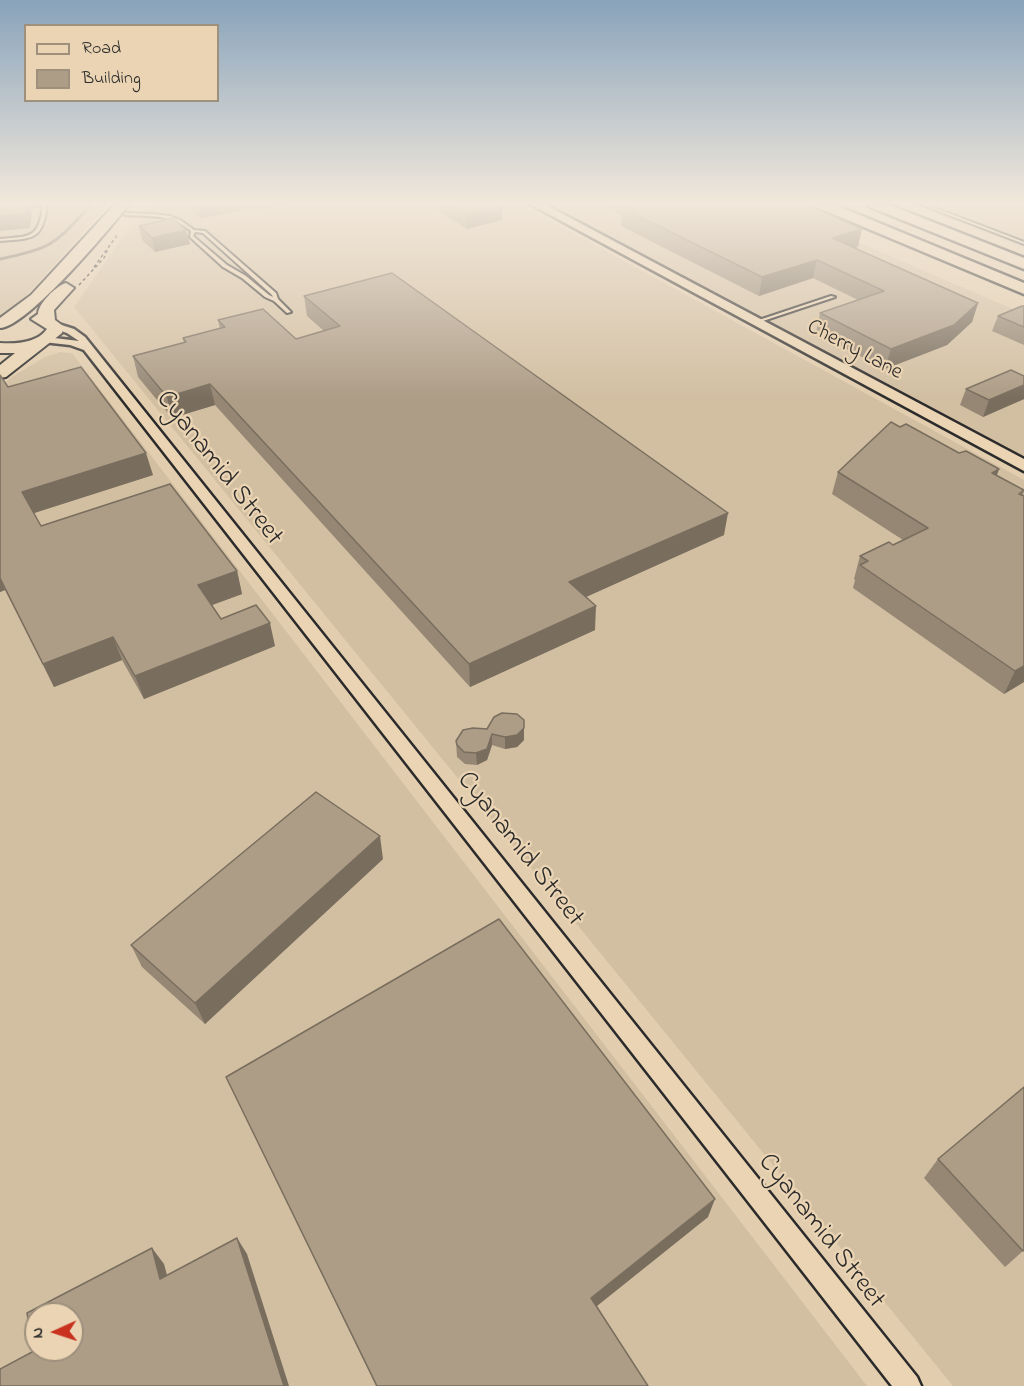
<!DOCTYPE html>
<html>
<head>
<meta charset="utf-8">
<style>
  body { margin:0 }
  #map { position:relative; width:1024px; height:1386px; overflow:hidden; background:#e2cdae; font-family:"Indie Flower",sans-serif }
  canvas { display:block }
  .legend { position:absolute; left:24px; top:24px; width:195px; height:78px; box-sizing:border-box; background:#ead4b3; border:2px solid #9e907d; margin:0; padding:8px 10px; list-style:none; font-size:18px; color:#2b2b2b }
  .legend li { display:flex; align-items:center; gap:12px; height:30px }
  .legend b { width:30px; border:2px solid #9e907d }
  .north { position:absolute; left:24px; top:1302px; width:60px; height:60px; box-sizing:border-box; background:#ead4b3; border:2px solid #9e907d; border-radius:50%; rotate:267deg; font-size:16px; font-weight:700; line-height:24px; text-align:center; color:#2b2b2b }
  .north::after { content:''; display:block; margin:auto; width:21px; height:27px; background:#c8321e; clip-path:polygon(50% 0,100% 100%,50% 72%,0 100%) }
</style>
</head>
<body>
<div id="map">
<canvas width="1024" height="1386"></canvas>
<ul class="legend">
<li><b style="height:8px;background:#ead4b3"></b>Road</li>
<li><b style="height:16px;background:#ad9d87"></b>Building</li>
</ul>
<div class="north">N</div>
</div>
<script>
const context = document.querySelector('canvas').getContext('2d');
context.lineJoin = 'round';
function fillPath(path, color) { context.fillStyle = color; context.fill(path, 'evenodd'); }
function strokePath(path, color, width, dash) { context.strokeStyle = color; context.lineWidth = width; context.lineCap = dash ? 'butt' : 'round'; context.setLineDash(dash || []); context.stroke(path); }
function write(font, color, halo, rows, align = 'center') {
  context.font = font + ' "Indie Flower",sans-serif'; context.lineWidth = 4.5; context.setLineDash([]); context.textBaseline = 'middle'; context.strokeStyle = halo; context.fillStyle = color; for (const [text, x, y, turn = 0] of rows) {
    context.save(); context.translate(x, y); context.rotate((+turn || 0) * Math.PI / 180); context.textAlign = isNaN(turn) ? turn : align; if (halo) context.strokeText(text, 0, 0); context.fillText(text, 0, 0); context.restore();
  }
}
fillPath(new Path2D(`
  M0 204H109L0 325Z
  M152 204H520L1024 480V1386H953L74 307 118 244Z
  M546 204H770L1024 314V459Z
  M911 204H1024V248Z
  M60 352 72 353 867 1386H0V388L10 378 45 357ZM36 1314H72V1350H36Z`), '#d2bfa2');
strokePath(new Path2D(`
  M0 259C55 248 55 243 92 204`), '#6c6459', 3);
const lane = new Path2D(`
  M34 204H47C43 241 33 238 0 241V239C30 236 39 239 43 205L22 207 20 206Z
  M920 204H925L1024 242V244Z
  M126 213 153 214 170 216 180 220 194 230 205 231 276 293 278 299 291 312 287 313 274 301 265 297 242 278 223 267 190 237 191 231C170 213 150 217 125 215V213ZM195 232 203 233 272 295 273 297 269 295 246 276 227 265 193 236Z
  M831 296 835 297 757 323 753 322Z`);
const street = new Path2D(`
  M55 323 74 329 85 337 917 1377 921 1386H892L84 350 70 345 43 342V338L46 337 79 341 67 333 52 328 50 326Z`);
const secondary = new Path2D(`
  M530 204H544L1024 459V471Z`);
const primary = new Path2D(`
  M115 204H129C111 228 26 328 0 328V318L31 295Z
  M66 283 74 288 54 310 55 320 63 326 62 333 6 377 0 378V365L15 353H0V343C17 344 37 343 47 329L31 319 38 314C38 304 56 286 66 283Z`);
const highway = new Path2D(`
  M814 204H833L1024 283V294L816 207Z
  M868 204H887L1024 258V269L870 207Z`);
strokePath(lane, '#2b2b2b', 4);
strokePath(street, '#2b2b2b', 5);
strokePath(secondary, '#2b2b2b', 5);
strokePath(primary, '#2b2b2b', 4);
strokePath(highway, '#2b2b2b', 5);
strokePath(new Path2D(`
  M94 267 118 234
  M79 285 104 258 111 242`), '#2b2b2b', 1.5, [3, 3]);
fillPath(lane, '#ead4b3');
fillPath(street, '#ead4b3');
fillPath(secondary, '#ead4b3');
fillPath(primary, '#ead4b3');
fillPath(highway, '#ead4b3');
fillPath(new Path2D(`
  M184 204H285L260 209 258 207 201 218Z
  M435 204H498L502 206V220L467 229 435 209Z
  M600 204H804L858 247 854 248 978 303 972 322 947 345 885 369 816 333 820 313 858 300 813 278 759 296 621 226 622 216Z
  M139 226 186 230 190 244 155 252 142 240Z
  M304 296 724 535 586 597 595 630 470 687 215 405 172 418 138 377 133 356 184 343 183 338 220 329 218 320 296 339 324 331 307 316Z
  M1024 306V345L992 331 998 316Z
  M0 375 8 387 153 475 34 513 41 526 237 571 242 594 212 605 221 619 275 646 144 699 122 660 54 687 5 590 0 592Z
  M1024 376V399L983 417 960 405 966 389Z
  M900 427 959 453 999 469 997 475 1024 490 1023 496H1024V682L1004 694 853 588 855 580 854 579 860 556 893 545 903 540 832 494 838 472Z
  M473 728 524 740 517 747 505 749 492 745 487 760 477 765 465 764 457 757 456 741Z
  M383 859 205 1024 142 967 131 945Z
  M226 1077 708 1217 597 1306 648 1386H376Z
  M938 1159 1024 1250 1005 1267 924 1178Z`), '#958774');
fillPath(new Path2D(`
  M27 204H29L32 214 30 228 0 231V216Z
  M198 204H257L258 207 201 218Z
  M259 204H285L260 209Z
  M502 206V220L467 229V215Z
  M862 229 858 247 828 257 832 238Z
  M186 230 190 244 155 252 152 238Z
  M817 260 813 278 759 296 762 277Z
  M978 303 972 322 947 345 885 369 891 349Z
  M210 384 215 405 172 418 167 397Z
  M1024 385V399L983 417 989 400Z
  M146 453 153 475 31 514 22 492Z
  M999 469 991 491 992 473Z
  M728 513 724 535 568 605 569 582Z
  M237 571 242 594 204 608 198 585Z
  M0 579 5 590 0 592Z
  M596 606 595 630 470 687 469 664Z
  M270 623 275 646 144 699 135 676Z
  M113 637 122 660 54 687 43 664Z
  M1024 666V682L1004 694 1015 671Z
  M524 728V740L517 747 505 749V737Z
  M492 734V745L487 760 477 765 476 753Z
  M380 836 383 859 205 1024 195 1003Z
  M715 1199 708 1217 588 1313 591 1298Z
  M237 1238 247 1254 289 1386H284Z
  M152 1248 164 1264 172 1294 160 1279Z`), '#796e5e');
const building = new Path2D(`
  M0 204H27L26 214 0 216Z
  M448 204H498L502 206 467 215Z
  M634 204H804L862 229 832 238 978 303 954 325 891 349 820 313 884 291 817 260 762 277 622 208 636 204Z
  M173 218 186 230 152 238 139 226Z
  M392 273 728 513 569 582 596 606 469 664 210 384 167 397 133 356 186 342 183 338 225 327 218 320 263 309 296 339 340 326 304 296Z
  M1022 306H1024V327L998 316Z
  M81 367 146 453 22 492 41 526 170 484 237 571 198 585 221 619 256 605 270 623 135 676 113 637 43 664 0 578V375L8 387Z
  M1011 370 1024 376V385L989 400 966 389Z
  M891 422 900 427 906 424 959 453 966 451 999 469 992 473 1024 490 1019 494 1024 496V666L1015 671 860 565 868 561 860 556 889 542 893 545 928 528 838 472Z
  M502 713 517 714 524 720V728L517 735 505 737 492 734 487 749 476 753 464 752 457 745 456 741 463 730 473 728 487 729 494 717Z
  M316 792 380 836 195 1003 131 945Z
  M499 919 715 1199 591 1298 648 1386H377L226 1077Z
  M1024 1087V1250L1023 1251 938 1159Z
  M237 1238 284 1386H0V1369L34 1351 27 1313 152 1248 160 1279ZM36 1314H72V1350H36Z`);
fillPath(building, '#ad9d87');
strokePath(building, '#796e5e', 1.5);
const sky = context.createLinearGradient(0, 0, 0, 398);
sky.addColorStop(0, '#88a3bb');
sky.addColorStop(0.51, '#f2e8db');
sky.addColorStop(1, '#f2e8db00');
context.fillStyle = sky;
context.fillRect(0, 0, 1024, 398);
write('22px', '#2b2b2b', '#ead4b3', [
  ["Cherry Lane",854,351,28]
]);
write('27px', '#2b2b2b', '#ead4b3', [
  ["Cyanamid Street",218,469,52],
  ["Cyanamid Street",519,850,52],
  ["Cyanamid Street",820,1232,52]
]);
</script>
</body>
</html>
